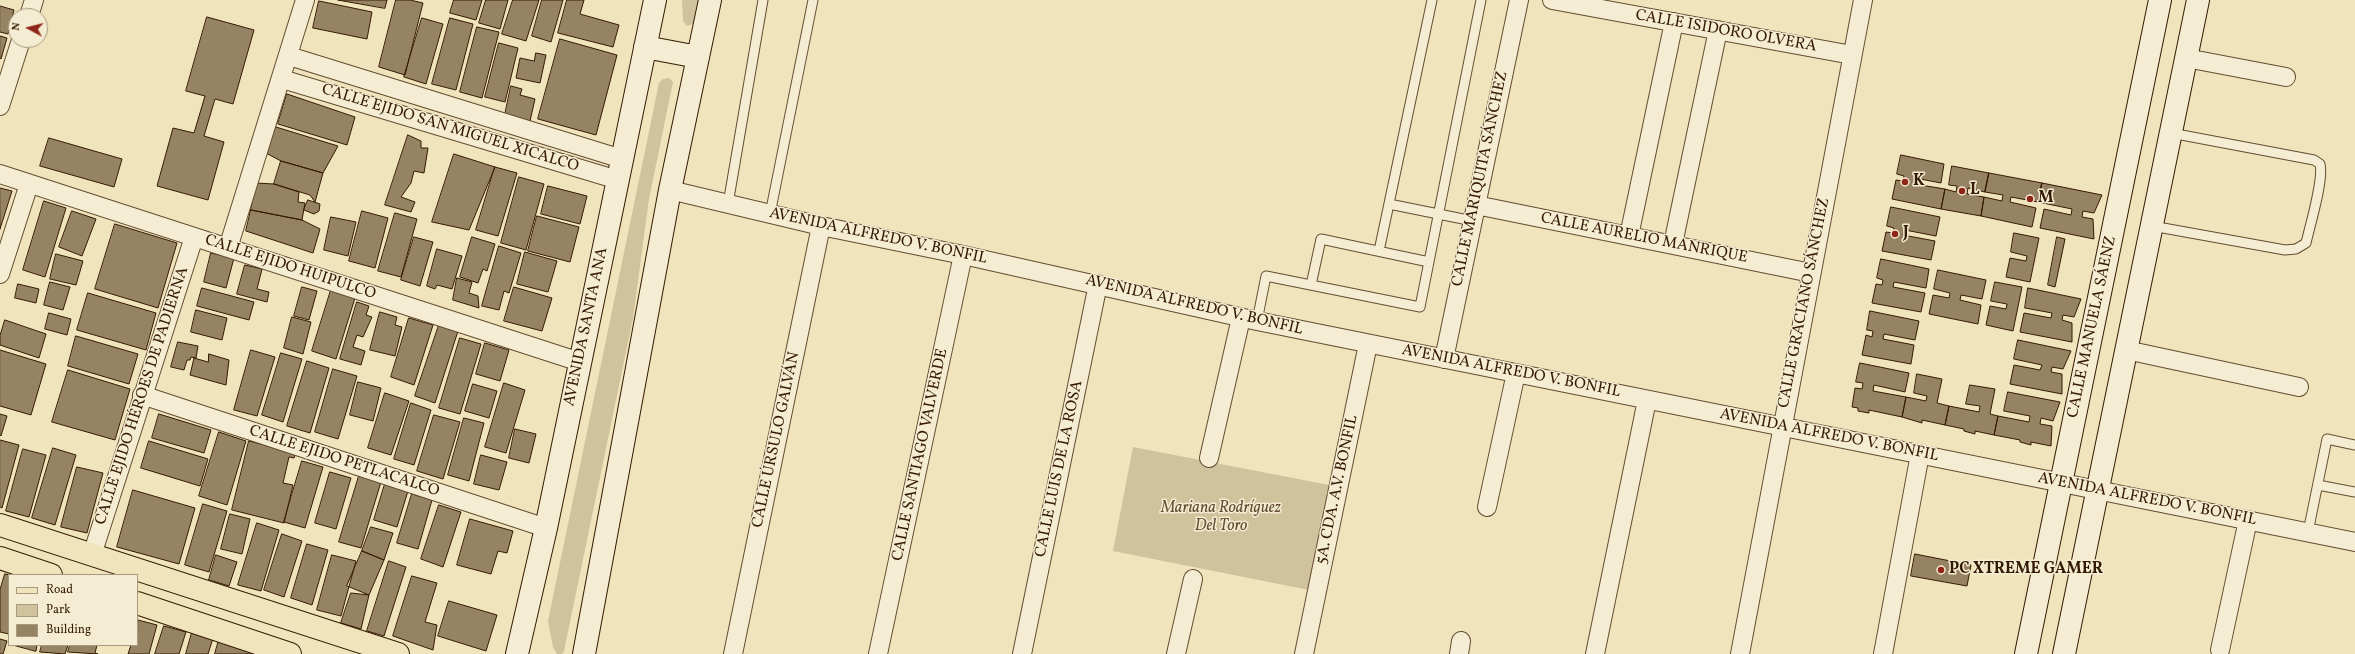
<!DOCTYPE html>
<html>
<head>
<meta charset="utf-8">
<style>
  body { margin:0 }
  #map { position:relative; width:2355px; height:654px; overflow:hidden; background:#efe4bc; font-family:Vollkorn,serif }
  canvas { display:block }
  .legend { position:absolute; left:8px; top:574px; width:130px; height:72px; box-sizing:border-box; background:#f5edd3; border:1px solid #a89980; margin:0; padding:5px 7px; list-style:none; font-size:12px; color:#351a03 }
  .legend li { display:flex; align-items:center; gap:8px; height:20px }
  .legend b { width:20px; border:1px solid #a89980 }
  .north { position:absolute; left:8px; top:8px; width:40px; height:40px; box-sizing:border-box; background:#f5edd3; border:1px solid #a89980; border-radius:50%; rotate:277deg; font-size:11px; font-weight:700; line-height:16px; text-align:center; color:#351a03 }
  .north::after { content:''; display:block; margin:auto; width:14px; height:18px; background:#8f2418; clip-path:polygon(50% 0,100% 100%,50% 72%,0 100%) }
</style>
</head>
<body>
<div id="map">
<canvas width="2355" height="654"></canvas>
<ul class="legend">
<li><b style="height:5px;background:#efe4bc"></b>Road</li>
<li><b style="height:11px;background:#cfc29d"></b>Park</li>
<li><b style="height:11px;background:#968363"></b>Building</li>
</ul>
<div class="north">N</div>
</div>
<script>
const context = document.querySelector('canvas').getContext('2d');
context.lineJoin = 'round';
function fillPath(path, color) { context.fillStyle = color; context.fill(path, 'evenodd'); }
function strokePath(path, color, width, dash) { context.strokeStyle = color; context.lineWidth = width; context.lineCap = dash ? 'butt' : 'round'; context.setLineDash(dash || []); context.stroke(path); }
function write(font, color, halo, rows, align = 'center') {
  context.font = font + ' Vollkorn,serif'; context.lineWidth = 3; context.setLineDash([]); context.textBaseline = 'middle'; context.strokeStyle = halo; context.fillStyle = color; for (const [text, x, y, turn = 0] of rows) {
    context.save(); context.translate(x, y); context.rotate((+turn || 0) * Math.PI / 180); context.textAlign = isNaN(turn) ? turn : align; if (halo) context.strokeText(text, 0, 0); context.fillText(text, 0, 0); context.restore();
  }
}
fillPath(new Path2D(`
  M682 0H698L693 24 687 26 683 21Z
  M669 78 673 82 649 199 633 318 564 651 562 654H557L553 647 548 621 659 83 663 79Z
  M1133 447 1329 485 1309 590 1113 551Z`), '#cfc29d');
const building = new Path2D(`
  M338 0H387L385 8Z
  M396 0H410L423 3 405 75 379 67Z
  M454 0H482L476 20 450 13Z
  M486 0H508L500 29 479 23Z
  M513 0H539L526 41 502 34Z
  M542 0H563L551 42 532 36Z
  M567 0H584L580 14 619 25 613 47 558 33Z
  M319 1 372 12 367 39 313 28Z
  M0 6 14 10 8 34 0 32Z
  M207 17 254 30 233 104 215 99 204 136 224 142 208 200 157 186 173 128 194 133 205 96 186 91Z
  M422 18 443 24 426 84 404 77Z
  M450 18 473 24 456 90 432 84Z
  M477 27 499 32 482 98 460 92Z
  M0 36 7 38 1 59 0 58Z
  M560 39 617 55 596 135 538 119Z
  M499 43 518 48 505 102 485 97Z
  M536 53 546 55 540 83 516 78 520 58 534 61Z
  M511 86 522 89 520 95 535 99 530 121 505 115Z
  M287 94 355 117 347 145 278 124Z
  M276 127 338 146 323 173 281 161 264 152Z
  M408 135 421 141V148H428L424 173 414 171 411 183 401 197 415 202 411 212 385 205Z
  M49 138 122 159 114 187 40 166Z
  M454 154 495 167 469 230 432 222Z
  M1901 155 1944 164 1941 183 1915 178 1914 184 1945 189 1941 209 1892 199 1896 180 1903 181 1904 176 1897 174Z
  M281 161 323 173 315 202 310 195 274 184Z
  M1952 166 1989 173 1985 192 1968 188 1967 194 1984 197 1981 216 1941 209 1945 189 1956 192 1957 186 1949 185Z
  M495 167 517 173 498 236 476 230Z
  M1989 173 2042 183 2038 202 2011 197 2010 202 2036 208 2032 227 1981 216 1984 197 2002 201 2003 195 1985 192Z
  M519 177 544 184 526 250 501 243Z
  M256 183 274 184 299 192 298 202 305 203 302 220 251 210Z
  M2042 183 2102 195 2094 213 2083 211 2082 217 2093 219 2094 239 2040 228 2044 209 2071 215 2072 209 2038 202Z
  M548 186 587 196 580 224 541 214Z
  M0 188 12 191 0 229Z
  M308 200 320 204 319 211 314 214 304 210Z
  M44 201 66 208 45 277 23 270Z
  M1891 207 1940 217 1936 236 1905 230 1903 235 1935 241 1931 260 1882 251 1886 232 1893 233 1894 228 1887 226Z
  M251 210 302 220 320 229 313 253 246 231Z
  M72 211 96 219 82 256 59 247Z
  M362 211 388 218 375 268 349 261Z
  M395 213 417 219 401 277 378 271Z
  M537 216 579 227 570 262 528 251Z
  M331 217 356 222 348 256 324 250Z
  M115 224 177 243 158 308 95 289Z
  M2014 233 2039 238 2030 282 2006 277 2010 258 2026 261 2027 256 2011 252Z
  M414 237 433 242 420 286 401 280Z
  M472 237 495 244 487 271 483 269 478 283 460 277Z
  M2057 237 2065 239 2055 287 2048 285Z
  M499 246 521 253 509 293 504 291 499 310 482 306Z
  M437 249 462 256 452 289 437 285 435 289 427 286Z
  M525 252 557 261 548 292 517 284Z
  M211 253 234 258 226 288 204 282Z
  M56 254 83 261 76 285 50 279Z
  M1881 259 1929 269 1926 288 1894 282 1893 287 1925 293 1921 312 1872 303 1876 284 1882 285 1883 280 1877 278Z
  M245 265 262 269 257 289 269 292 267 302 237 294Z
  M1938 270 1986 280 1982 299 1961 295 1960 300 1981 305 1978 324 1929 314 1933 295 1949 298 1950 293 1934 289Z
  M457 278 472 282 469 293 478 296 479 308 453 300Z
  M50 282 70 287 63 310 44 305Z
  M1995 282 2022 287 2013 331 1986 325 1990 306 2006 309 2007 304 1991 301Z
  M18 284 39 289 36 303 15 298Z
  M302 287 317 291 309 320 294 316Z
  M514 287 552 298 542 331 504 321Z
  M202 288 254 302 249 320 197 306Z
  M2028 288 2081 299 2074 317 2063 315 2062 320 2072 323V342L2020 332 2024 313 2051 318 2052 313 2025 308Z
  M331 290 355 298 336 359 312 351Z
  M88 293 156 313 146 350 77 330Z
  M357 302 369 306 366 315 372 317 363 337 357 335 353 347 365 351 361 365 340 359Z
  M196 310 227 318 222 340 191 332Z
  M1870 311 1919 321 1915 340 1884 334 1883 339 1914 345 1911 364 1862 355 1866 335 1872 337 1873 331 1867 330Z
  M380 312 397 317 395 325 402 327 395 356 370 350Z
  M49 313 71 319 67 335 45 329Z
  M292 317 311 322 303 354 284 348Z
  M409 318 433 325 414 385 391 377Z
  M5 320 46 334 39 358 0 345V336Z
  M439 325 458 331 435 403 415 396Z
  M76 336 138 354 129 384 68 366Z
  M460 338 481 344 460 414 439 408Z
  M2018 340 2071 351 2063 369 2052 367 2051 372 2062 374V394L2010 384 2014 365 2040 370 2042 365 2014 359Z
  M178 342 198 346 196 358 191 357 190 360H187L184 370 171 367Z
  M485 343 509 350 500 381 476 374Z
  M0 350 46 364 31 415 0 406Z
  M251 350 275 357 257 416 234 410Z
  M281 353 302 359 283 422 262 415Z
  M209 354 229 360 226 385 190 375 194 358 208 362Z
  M307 361 329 368 310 433 287 426Z
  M1860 363 1909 373 1905 392 1874 385 1873 391 1906 397 1902 417 1869 410V413L1858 411V408L1852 407 1855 388 1862 389 1863 383 1856 382Z
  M333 369 357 376 338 439 315 432Z
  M68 370 130 389 115 440 52 422Z
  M1917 374 1942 379 1937 403 1949 406 1945 425 1922 420V423L1902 417 1906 397 1926 401 1927 396 1914 393Z
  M358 382 381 388 373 421 350 415Z
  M504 383 525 390 506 453 485 447Z
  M473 384 497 391 489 418 465 411Z
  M1970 385 1995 389 1990 414 1998 416 1994 435 1975 431V434L1964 431V429L1945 425 1949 406 1979 412 1980 406 1966 404Z
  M2008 392 2060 402 2053 421 2041 418 2040 424 2052 426 2051 446 2031 442V445L2020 442V440L1994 435 1998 416 2029 422 2030 416 2004 411Z
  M385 393 409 401 391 455 368 448Z
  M411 403 431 410 414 465 394 459Z
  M0 414 7 416 1 436 0 435Z
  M159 414 211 430 204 453 152 438Z
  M434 415 460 422 443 479 417 471Z
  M464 418 484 423 469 481 448 475Z
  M515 429 536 434 529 463 509 458Z
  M219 432 246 441 227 505 199 496Z
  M0 440 19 445 2 508 0 507Z
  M149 441 208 459 200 486 141 468Z
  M249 441 296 453 294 458 289 457 283 483 293 485 284 523 232 510Z
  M53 448 76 455 55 525 32 518Z
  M23 449 46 455 29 517 6 511Z
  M481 455 507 462 499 490 474 484Z
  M302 461 323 467 305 528 284 522Z
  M77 467 103 473 87 533 61 527Z
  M330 472 351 478 336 529 315 523Z
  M359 476 381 482 361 548 339 542Z
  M385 484 408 491 397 527 374 520Z
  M133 490 195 508 179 564 117 547Z
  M412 494 432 500 418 549 397 543Z
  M203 504 227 511 209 572 185 565Z
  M439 505 461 512 443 567 421 559Z
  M230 514 250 519 242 554 221 549Z
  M470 519 513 531 507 553 498 551 491 574 457 565Z
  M257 523 279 530 261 591 238 585Z
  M371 527 393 533 384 560 362 551Z
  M282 534 302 541 284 597 264 590Z
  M307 544 328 550 312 605 291 598Z
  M362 551 384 560 369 595 347 586Z
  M1915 554 1971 565 1967 586 1911 576Z
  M216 555 237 562 229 586 209 580Z
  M332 555 356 561 341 616 317 610Z
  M389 561 406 567 384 636 367 631Z
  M5 574 10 575 9 634 0 632V590Z
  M412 576 437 583 425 622 437 625 433 650 393 636Z
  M351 593 369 595 361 629 341 623Z
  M449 601 497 615 486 651 438 636Z
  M138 620 157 625 149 654H128L131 645H137Z
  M164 626 186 632 179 654H155Z
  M193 629 214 635 208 654H186Z
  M220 636 286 654H215Z
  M0 639 7 641 3 654H0Z
  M13 645H37L36 651Z
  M42 645H68L65 654 40 652Z
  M70 645H97L95 653 98 654 68 652Z`);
fillPath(building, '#968363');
strokePath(building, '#351a03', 1);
const lane = new Path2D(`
  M728 204 763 0
  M1389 204 1473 221
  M770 214 813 0
  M2152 226 2285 250 2296 249 2306 243C2310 225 2324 180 2320 164L2314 160 2171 133
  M1379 251 1432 0
  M1311 285 1321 239 1429 262
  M1257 321 1266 276 1420 307 1481 0
  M2318 485 2355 492
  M2308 532 2327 439 2355 445`);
const street = new Path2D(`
  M1552 0 1852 55
  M29 16 34 0
  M289 56 622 159
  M2186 58 2286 77
  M282 79 618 180
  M0 106 21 40
  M0 174 580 362
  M670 190 821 226 963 255 1257 321 2355 542
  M1476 205 1811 273
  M1629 236 1674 22
  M1673 244 1718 30
  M228 248 305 0
  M0 274 29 184
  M2126 350 2299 387
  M1444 359 1519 0
  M142 395 546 528
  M1209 458 1241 318
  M1487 507 1516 373
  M92 555 194 237
  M2220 650 2248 520
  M733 654 821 226
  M878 654 963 255
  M1022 654 1098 284
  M1176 654 1193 579
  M1304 654 1368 344
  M1459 654 1461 641
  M1595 654 1647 400
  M1740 654 1863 0
  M1883 654 1920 454`);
const secondary = new Path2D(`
  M645 47 698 57
  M517 654 546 528 655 0
  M584 654 670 190 710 0
  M2026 654 2160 0
  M2064 654 2198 0`);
const primary = new Path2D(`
  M0 525 398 654
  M0 558 51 575
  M137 603 290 654`);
strokePath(lane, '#644c31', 11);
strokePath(street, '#644c31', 20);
strokePath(secondary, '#351a03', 24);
strokePath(primary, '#351a03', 24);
strokePath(lane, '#f5edd3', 9);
strokePath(street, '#f5edd3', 18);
strokePath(secondary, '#f5edd3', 22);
strokePath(primary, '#efe4bc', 22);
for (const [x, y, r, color] of [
  [1905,182,4,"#8f2418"],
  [1962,191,4,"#8f2418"],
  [2030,199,4,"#8f2418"],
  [1895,234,4,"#8f2418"],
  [1941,570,4,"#8f2418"]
]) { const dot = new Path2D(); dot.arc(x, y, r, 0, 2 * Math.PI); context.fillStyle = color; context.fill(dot); strokePath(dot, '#f5edd3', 1.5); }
write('16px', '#351a03', '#f5edd3', [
  ["CALLE ISIDORO OLVERA",1726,32,10],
  ["CALLE EJIDO SAN MIGUEL XICALCO",450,129,17],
  ["CALLE MARIQUITA SÁNCHEZ",1481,179,-78],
  ["AVENIDA ALFREDO V. BONFIL",878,237,12],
  ["CALLE AURELIO MANRIQUE",1644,239,11],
  ["CALLE EJIDO HUIPULCO",290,268,18],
  ["CALLE GRACIANO SÁNCHEZ",1805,303,-79],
  ["AVENIDA ALFREDO V. BONFIL",1194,306,13],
  ["AVENIDA SANTA ANA",587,327,-78],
  ["CALLE MANUELA SÁENZ",2093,327,-78],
  ["AVENIDA ALFREDO V. BONFIL",1511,372,11],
  ["CALLE EJIDO HÉROES DE PADIERNA",143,396,-72],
  ["AVENIDA ALFREDO V. BONFIL",1829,436,11],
  ["CALLE ÚRSULO GALVÁN",777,440,-78],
  ["CALLE SANTIAGO VALVERDE",921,455,-78],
  ["CALLE EJIDO PETLACALCO",344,462,18],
  ["CALLE LUIS DE LA ROSA",1060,469,-78],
  ["5A. CDA. A.V. BONFIL",1338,490,-78],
  ["AVENIDA ALFREDO V. BONFIL",2147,500,11]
]);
write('bold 16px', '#351a03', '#f5edd3', [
  ["K",1913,182],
  ["L",1970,191],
  ["M",2038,199],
  ["J",1903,234],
  ["PC XTREME GAMER",1949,570]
], 'left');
write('italic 16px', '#634c31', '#f5edd3', [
  ["Mariana Rodríguez",1221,509],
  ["Del Toro",1221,527]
]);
</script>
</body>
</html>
